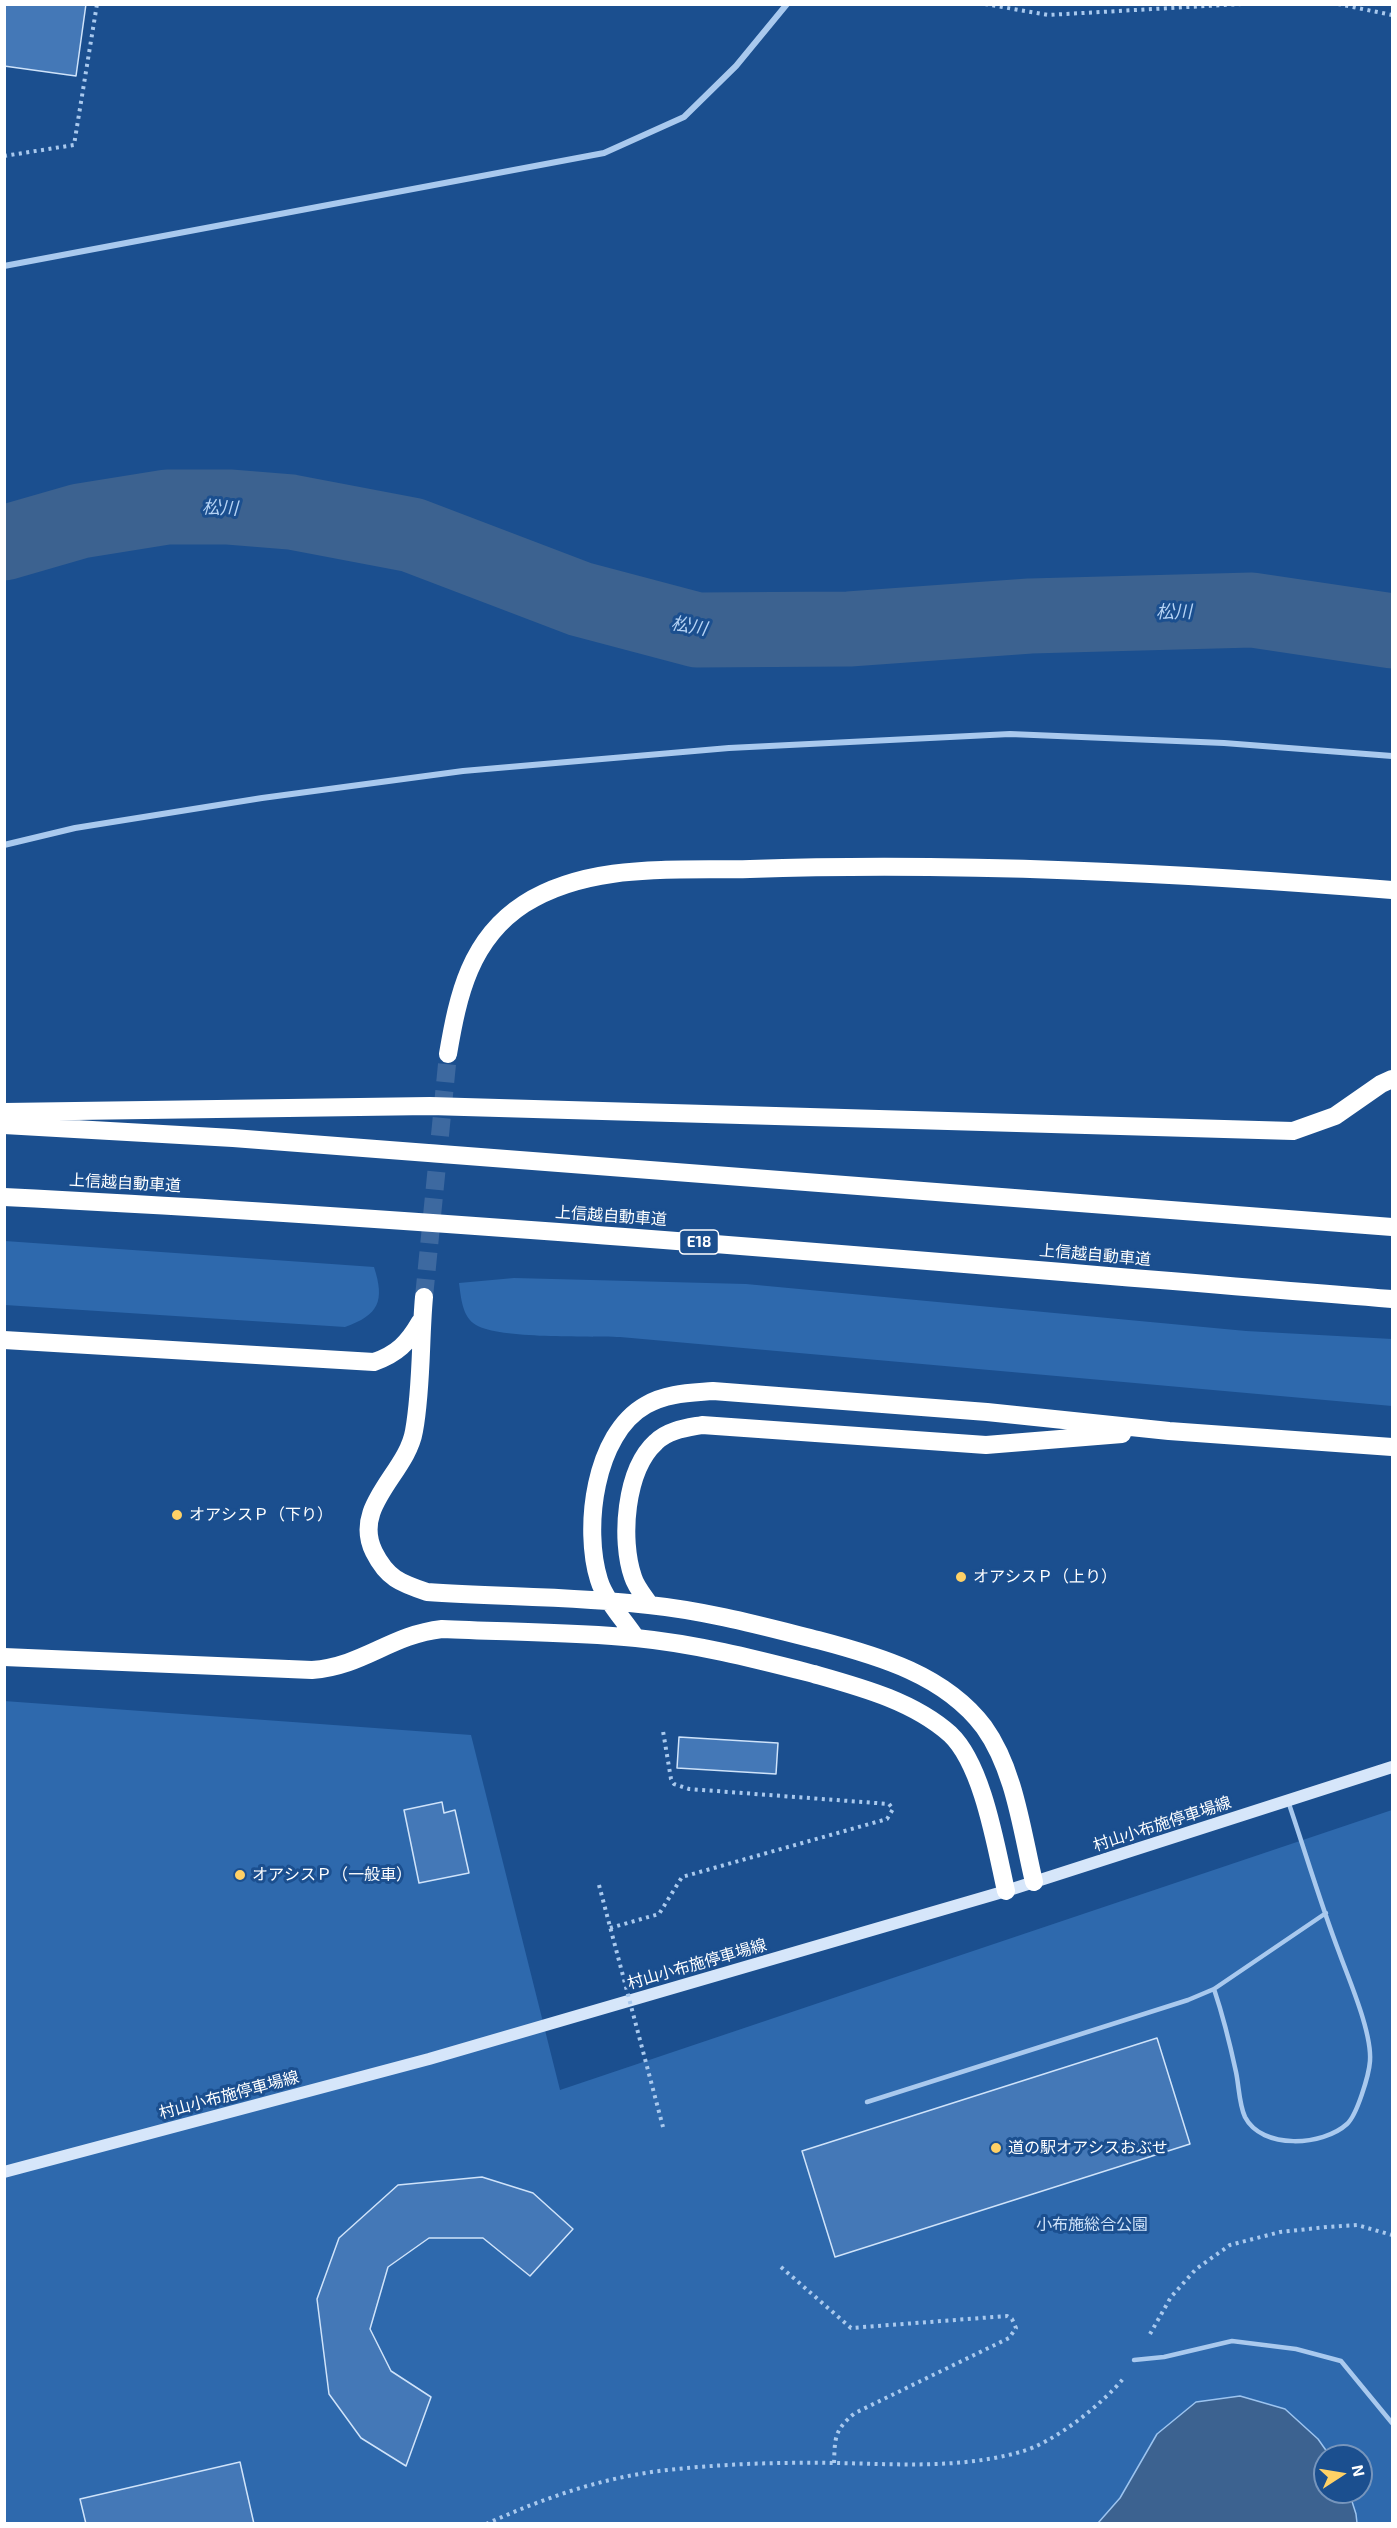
<!DOCTYPE html>
<html>
<head>
<meta charset="utf-8">
<style>
  body { margin:0 }
  #map { position:relative; width:1397px; height:2528px; overflow:hidden; background:#1b4f8f; font-family:"Exo 2",sans-serif }
  canvas { display:block }
  .frame { position:absolute; inset:0; border:6px solid #fff; pointer-events:none }
  .north { position:absolute; left:1313px; top:2444px; width:60px; height:60px; box-sizing:border-box; background:#1b4f8f; border:2px solid #7695bc; border-radius:50%; rotate:78deg; font-size:16px; font-weight:700; line-height:24px; text-align:center; color:#fff }
  .north::after { content:''; display:block; margin:auto; width:21px; height:27px; background:#ffd166; clip-path:polygon(50% 0,100% 100%,50% 72%,0 100%) }
</style>
</head>
<body>
<div id="map">
<canvas width="1397" height="2528"></canvas>
<div class="frame"></div>
<div class="north">N</div>
</div>
<script>
const context = document.querySelector('canvas').getContext('2d');
context.lineJoin = 'round';
function fillPath(path, color) { context.fillStyle = color; context.fill(path, 'evenodd'); }
function strokePath(path, color, width, dash) { context.strokeStyle = color; context.lineWidth = width; context.lineCap = dash ? 'butt' : 'round'; context.setLineDash(dash || []); context.stroke(path); }
function write(font, color, halo, rows, align = 'center') {
  context.font = font + ' "Exo 2","Noto Sans JP",sans-serif'; context.lineWidth = 6; context.setLineDash([]); context.textBaseline = 'middle'; context.strokeStyle = halo; context.fillStyle = color; for (const [text, x, y, turn = 0] of rows) {
    context.save(); context.translate(x, y); context.rotate((+turn || 0) * Math.PI / 180); context.textAlign = isNaN(turn) ? turn : align; if (halo) context.strokeText(text, 0, 0); context.fillText(text, 0, 0); context.restore();
  }
}
fillPath(new Path2D(`
  M5 1241 374 1267C385 1301 379 1315 345 1327L5 1305Z
  M514 1278 746 1284 1246 1331 1392 1339V1406L620 1337C588 1336 500 1339 476 1325 462 1317 461 1297 459 1283Z
  M4 1701 471 1735 560 2090 1392 1810V2523H5ZM1325 2456H1361V2492H1325Z`), '#2e69ad');
const water = new Path2D(`
  M1240 2396 1285 2409 1318 2439 1330 2456H1325V2492H1349L1356 2514 1357 2523H1098L1120 2498 1157 2434 1196 2402Z`);
fillPath(water, '#3c6290');
strokePath(water, '#9cc4f0', 1.5);
strokePath(new Path2D(`
  M4 543 80 521 167 507H229L291 512 412 535 580 599 697 630 849 629 1030 616 1252 610 1392 631`), '#3c6290', 75);
const building = new Path2D(`
  M4 4H86L76 76 4 66Z
  M679 1737 778 1743 776 1774 677 1768Z
  M442 1802 444 1813 455 1810 469 1873 419 1883 404 1810Z
  M1157 2038 1190 2144 835 2257 802 2151Z
  M482 2177 533 2193 573 2229 530 2276 483 2238H429L388 2267 370 2329 391 2371 431 2397 406 2466 361 2438 329 2394 317 2299 339 2238 398 2185Z
  M240 2462 254 2524H86L80 2499Z`);
fillPath(building, '#4478b7');
strokePath(building, '#cfe3fa', 1.5);
strokePath(new Path2D(`
  M424 1297 448 1054`), '#3d69a0', 18, [18, 9]);
strokePath(new Path2D(`
  M985 4 1048 15 1241 4
  M1338 4 1392 15
  M4 156 74 145 97 4
  M610 1928 659 1914 682 1877 887 1819 893 1809 889 1804 689 1789 674 1784 671 1779 663 1731
  M781 2267 851 2328 1007 2316 1012 2319 1016 2328 1009 2338 855 2413C834 2430 835 2438 834 2463
  M1150 2334 1171 2297 1196 2269 1230 2245 1280 2232 1327 2227 1357 2225 1392 2235
  M486 2524C542 2499 597 2479 659 2471 716 2464 778 2462 835 2463 897 2464 960 2469 1020 2452 1054 2443 1101 2405 1123 2379`), '#a9c9ee', 4, [3, 4.5]);
strokePath(new Path2D(`
  M1214 1989C1223 2016 1230 2044 1236 2072 1239 2086 1239 2104 1245 2117 1262 2150 1323 2146 1347 2124 1357 2115 1369 2075 1370 2061 1372 2032 1349 1980 1339 1952 1320 1902 1305 1851 1288 1801
  M867 2102 1188 2000 1214 1989 1326 1913
  M1134 2360 1164 2357 1232 2341 1296 2349 1341 2361 1392 2423`), '#a9c9ee', 4.5);
strokePath(new Path2D(`
  M4 266 604 153 684 117 736 66 787 4
  M4 845 75 828 262 798 463 771 729 748 1010 734 1224 743 1392 756`), '#a9c9ee', 6);
strokePath(new Path2D(`
  M4 2172 429 2059 1006 1891 1392 1767`), '#d6e6fa', 12);
strokePath(new Path2D(`
  M448 1054C458 995 470 939 524 904 590 862 676 871 750 869 964 862 1179 873 1392 890
  M4 1112 430 1106 1293 1131 1335 1116 1381 1084 1392 1079
  M4 1125 233 1138 1392 1227
  M4 1197C468 1220 930 1262 1392 1299
  M424 1297C420 1341 422 1387 414 1431 407 1473 351 1506 374 1552 387 1578 400 1583 427 1592 500 1597 576 1596 649 1605 707 1611 762 1626 818 1640 879 1656 945 1675 984 1727 1015 1770 1022 1832 1034 1882
  M4 1340 374 1362C397 1354 408 1343 420 1322
  M650 1605C644 1596 636 1587 633 1577 620 1540 625 1470 656 1442 668 1430 686 1428 702 1425L986 1445 1122 1434
  M636 1638C625 1621 605 1600 599 1580 583 1529 594 1434 646 1405 667 1393 690 1393 713 1391L987 1412 1169 1431 1392 1447
  M4 1657 312 1670C364 1666 390 1635 442 1629 506 1632 572 1632 636 1638 697 1644 755 1659 814 1674 860 1687 913 1701 950 1734 983 1765 996 1847 1006 1891`), '#fff', 18);
strokePath(new Path2D(`
  M599 1885 663 2127`), '#a9c9ee', 4, [3, 4.5]);
for (const [x, y, r, color] of [
  [177,1515,6,"#ffd166"],
  [961,1577,6,"#ffd166"],
  [240,1875,6,"#ffd166"],
  [996,2148,6,"#ffd166"]
]) { const dot = new Path2D(); dot.arc(x, y, r, 0, 2 * Math.PI); context.fillStyle = color; context.fill(dot); strokePath(dot, '#1b4f8f', 2); }
for (const [x, y, w] of [
  [699,1242,39]
]) { const box = new Path2D(); box.roundRect(x - w / 2, y - 12, w, 24, 4.5); context.fillStyle = '#1b4f8f'; context.fill(box); strokePath(box, '#fff', 1.5); }
write('bold 15px', '#fff', null, [
  ["E18",699,1242]
]);
write('16px', '#fff', '#1b4f8f', [
  ["上信越自動車道",125,1183,3],
  ["上信越自動車道",611,1216,4],
  ["上信越自動車道",1095,1255,5],
  ["村山小布施停車場線",1162,1824,-18],
  ["村山小布施停車場線",697,1964,-16],
  ["村山小布施停車場線",229,2095,-15]
]);
write('16px', '#fff', '#1b4f8f', [
  ["オアシスＰ（下り）",189,1515],
  ["オアシスＰ（上り）",973,1577],
  ["オアシスＰ（一般車）",252,1875],
  ["道の駅オアシスおぶせ",1008,2148]
], 'left');
write('16px', '#cfe3fa', '#1b4f8f', [
  ["小布施総合公園",1092,2225]
]);
write('italic 18px', '#b5d3f5', '#1b4f8f', [
  ["松川",220,508,2],
  ["松川",1174,612,-1],
  ["松川",689,626,10]
]);
</script>
</body>
</html>
